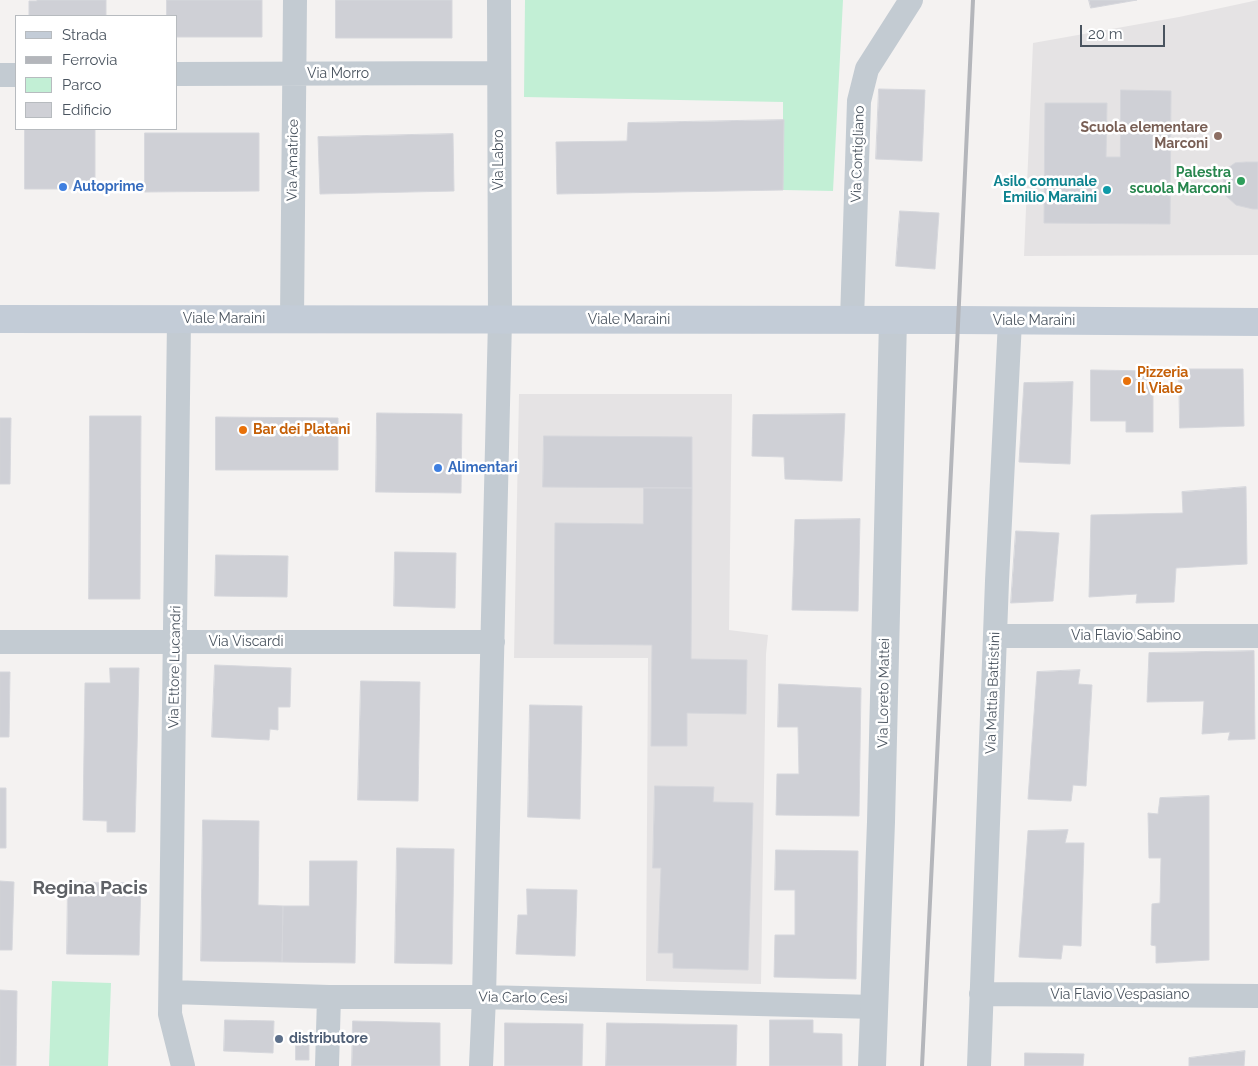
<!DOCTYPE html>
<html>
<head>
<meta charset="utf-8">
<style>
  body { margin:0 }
  #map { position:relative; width:1258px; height:1066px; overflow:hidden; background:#f4f2f1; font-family:Raleway,sans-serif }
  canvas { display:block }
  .legend { position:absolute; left:15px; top:15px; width:162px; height:115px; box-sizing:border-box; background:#fff; border:1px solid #b7bbbf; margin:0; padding:6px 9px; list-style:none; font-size:15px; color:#4a545f }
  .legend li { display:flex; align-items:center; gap:10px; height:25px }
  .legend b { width:25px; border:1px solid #b7bbbf }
  .scale { position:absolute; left:1080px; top:25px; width:85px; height:22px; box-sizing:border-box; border:2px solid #4a545f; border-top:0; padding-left:6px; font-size:15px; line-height:18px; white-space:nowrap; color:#4a545f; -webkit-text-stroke:4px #fff; paint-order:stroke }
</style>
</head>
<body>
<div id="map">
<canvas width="1258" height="1066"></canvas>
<ul class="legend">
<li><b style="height:6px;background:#c3ccd7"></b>Strada</li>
<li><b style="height:6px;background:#b4b6bb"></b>Ferrovia</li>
<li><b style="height:14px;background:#c2efd5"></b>Parco</li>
<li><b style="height:14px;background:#cfd0d6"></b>Edificio</li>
</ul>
<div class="scale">20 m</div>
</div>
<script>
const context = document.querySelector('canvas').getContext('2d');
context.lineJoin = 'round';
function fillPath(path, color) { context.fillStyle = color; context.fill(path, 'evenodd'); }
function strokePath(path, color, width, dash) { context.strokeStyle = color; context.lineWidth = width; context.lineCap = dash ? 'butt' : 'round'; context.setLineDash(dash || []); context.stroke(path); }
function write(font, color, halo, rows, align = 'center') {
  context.font = font + ' Raleway,sans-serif'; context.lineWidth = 5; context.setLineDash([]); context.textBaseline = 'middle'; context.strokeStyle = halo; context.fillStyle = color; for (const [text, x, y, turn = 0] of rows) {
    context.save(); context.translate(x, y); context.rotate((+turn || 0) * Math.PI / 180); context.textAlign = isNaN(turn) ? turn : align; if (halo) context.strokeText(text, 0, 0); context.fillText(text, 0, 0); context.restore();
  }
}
fillPath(new Path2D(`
  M1258 0V255L1024 256 1033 43 1179 17Z
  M519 394H732L729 630 768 635 766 654 761 984 646 981 648 658H514Z`), '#e5e3e4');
fillPath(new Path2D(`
  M525 0H843L833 191 783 190V102L524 97Z
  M52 981 111 983 108 1066H49Z`), '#c2efd5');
const building = new Path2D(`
  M37 0H106V16H29V1H37Z
  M167 0H262V37H176V16H167Z
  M336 0H452V38H336Z
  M1089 0H1137L1091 8Z
  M879 89 925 90 922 161 876 159Z
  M1121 90 1171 91 1170 224 1044 223 1045 103H1107L1106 157H1120Z
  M784 120 783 190 557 194 556 142 627 141 628 123Z
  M25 129H95V189H25Z
  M145 133H259V191L145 192Z
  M453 134 454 191 320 194 318 137Z
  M1247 162H1258V209H1253L1236 205 1225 195 1223 186 1224 176 1228 168 1235 163Z
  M900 211 939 213 935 269 896 266Z
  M1179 369H1243L1244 426 1180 428Z
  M1091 370 1153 371V432H1126V421H1091Z
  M1073 382 1070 464 1019 462 1024 383Z
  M377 413 462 414 461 493 376 492Z
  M845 414 842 481 785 479 784 457 752 456 753 415Z
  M90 416H141L140 599H89Z
  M216 417 338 418V470H216Z
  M0 418H11L10 484H0Z
  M544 436 692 437V488L543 487Z
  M1246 487 1247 564 1176 568 1174 602 1136 603 1137 594 1089 597 1091 515 1183 513 1182 492Z
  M644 488H692L691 659 747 660 746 714 687 713V746H651L652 645 554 644 555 523 643 524Z
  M860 519 858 611 792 610 795 520Z
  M1016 531 1059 533 1053 601 1011 603Z
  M395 552 456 553 455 608 394 606Z
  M216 555 288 556 287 597 215 596Z
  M1254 651 1255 739 1228 740 1230 732 1202 734 1204 701 1147 702 1149 653Z
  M215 665 291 668 290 707H278V730L270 729 269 740 212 737Z
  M110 668H139L135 832H107V821L83 820 85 683H110Z
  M1080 670 1078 684 1092 685 1086 786 1073 785 1071 801 1028 799 1037 672Z
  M0 672H10L9 737H0Z
  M361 681 420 682 418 801 358 800Z
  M779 684 861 688 859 816 776 815 777 774H799L798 727H778Z
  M530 705 582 706 580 819 528 817Z
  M655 786 714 787 713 802 753 803 748 970 673 968V953H658L661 868H653Z
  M0 788H6V848H0Z
  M1209 796V960L1156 963V946L1151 945 1152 904 1160 903 1161 858H1149L1148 813 1158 814 1160 798Z
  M203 820 259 821 258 905 283 906 282 962 201 961Z
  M1068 830 1065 843H1084L1081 946 1063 945 1061 959 1019 957 1028 831Z
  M397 848 454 849 452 964 395 963Z
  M776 850 858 851 856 979 774 977 775 935H795V890H775Z
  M310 861H357L355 963 282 962 283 906H309Z
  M0 881 14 882 12 950H0Z
  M68 882 141 883 139 955 67 954Z
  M527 889 577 890 575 956 516 954 518 915H527Z
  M0 990 17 991 16 1066H0Z
  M225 1020 274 1021 273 1053 224 1051Z
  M770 1020H813V1033L842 1034V1066H770Z
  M353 1021 440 1023V1066H352Z
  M505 1023 583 1024 582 1066H505Z
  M607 1023 737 1025 736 1066H606Z
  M296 1039H309V1060H296Z
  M1245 1051 1244 1066H1189V1058Z
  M1025 1053 1084 1054 1083 1066H1025Z`);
fillPath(building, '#cfd0d6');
strokePath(building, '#d6d7dc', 1);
strokePath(new Path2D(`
  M176 74 499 73
  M0 75H16
  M292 319 295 0
  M179 320 170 1014 183 1066
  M852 320 859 101 867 69 911 0
  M995 636H1258
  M0 642H493
  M171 992 329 997H484L875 1007
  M981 994 1258 996
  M327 1066 329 997
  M481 1066 484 997 500 320 499 0
  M979 1066 997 581 1010 321`), '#c3cbd2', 24);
strokePath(new Path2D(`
  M872 1066 881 822 893 320`), '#c3cbd2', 28);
strokePath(new Path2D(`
  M0 319 958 320 1258 322`), '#c3ccd7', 28);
strokePath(new Path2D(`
  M922 1066 957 346 973 0`), '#b4b6bb', 4);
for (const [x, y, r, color] of [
  [1218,136,5,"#8d6e63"],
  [1241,181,5,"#2e9e5b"],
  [63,187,5,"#3f7fe0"],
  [1107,190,5,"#0f9aa8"],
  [1127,381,5,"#e8710a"],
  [243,430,5,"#e8710a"],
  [438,468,5,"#3f7fe0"],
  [279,1039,5,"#5c6f8a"]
]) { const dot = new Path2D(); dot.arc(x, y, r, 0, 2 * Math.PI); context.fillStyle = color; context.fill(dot); strokePath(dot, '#fff', 2); }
write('14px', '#4a545f', '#fff', [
  ["Via Morro",338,74],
  ["Via Contigliano",858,154,-88],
  ["Via Amatrice",293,160,-89],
  ["Via Labro",499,160,-90],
  ["Viale Maraini",224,319],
  ["Viale Maraini",629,320],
  ["Viale Maraini",1034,321],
  ["Via Flavio Sabino",1126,636],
  ["Via Viscardi",246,642],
  ["Via Ettore Lucandri",175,667,-89],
  ["Via Loreto Mattei",884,693,-89],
  ["Via Mattia Battistini",993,693,-88],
  ["Via Flavio Vespasiano",1120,995],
  ["Via Carlo Cesi",523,998,1]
]);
write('bold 14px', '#785e54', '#fff', [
  ["Scuola elementare",1208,128],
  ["Marconi",1208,144]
], 'right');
write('bold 14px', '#27864d', '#fff', [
  ["Palestra",1231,173],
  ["scuola Marconi",1231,189]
], 'right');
write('bold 14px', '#0d838f', '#fff', [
  ["Asilo comunale",1097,182],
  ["Emilio Maraini",1097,198]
], 'right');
write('bold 14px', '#366cbe', '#fff', [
  ["Autoprime",73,187],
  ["Alimentari",448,468]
], 'left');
write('bold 14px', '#c56008', '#fff', [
  ["Pizzeria",1137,373],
  ["Il Viale",1137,389],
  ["Bar dei Platani",253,430]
], 'left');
write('bold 14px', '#4e5e75', '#fff', [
  ["distributore",289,1039]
], 'left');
write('bold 19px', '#5e6166', '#fff', [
  ["Regina Pacis",90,888]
]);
</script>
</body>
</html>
